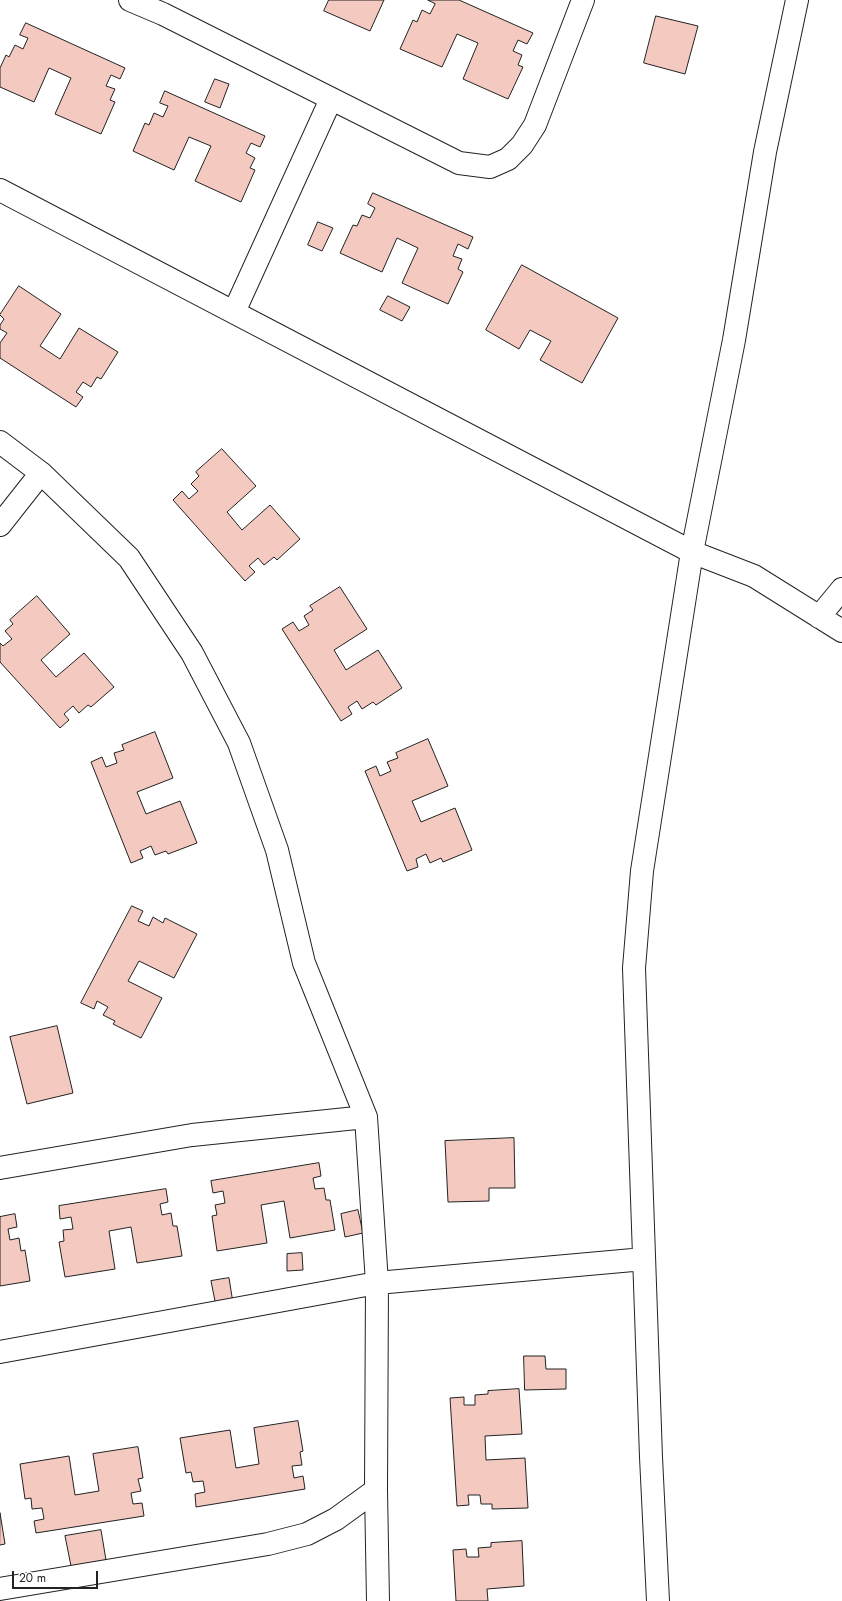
<!DOCTYPE html>
<html>
<head>
<meta charset="utf-8">
<style>
  body { margin:0 }
  #map { position:relative; width:842px; height:1601px; overflow:hidden; background:#fff; font-family:Jost,sans-serif }
  canvas { display:block }
  .scale { position:absolute; left:12px; top:1571px; width:86px; height:18px; box-sizing:border-box; border:2px solid #222; border-top:0; padding-left:5px; font-size:12px; line-height:14px; white-space:nowrap; color:#222; -webkit-text-stroke:3px #fff; paint-order:stroke }
</style>
</head>
<body>
<div id="map">
<canvas width="842" height="1601"></canvas>
<div class="scale">20 m</div>
</div>
<script>
const context = document.querySelector('canvas').getContext('2d');
context.lineJoin = 'round';
function fillPath(path, color) { context.fillStyle = color; context.fill(path, 'evenodd'); }
function strokePath(path, color, width, dash) { context.strokeStyle = color; context.lineWidth = width; context.lineCap = dash ? 'butt' : 'round'; context.setLineDash(dash || []); context.stroke(path); }
const building = new Path2D(`
  M329 0H384L370 31 324 11Z
  M428 0H459L533 33 527 44 518 40 513 51 522 55 518 65 523 67 508 99 463 79 478 43 457 34 442 67 400 49 413 20 417 22 422 10 430 14 435 4Z
  M656 16 698 26 685 74 644 63Z
  M26 23 125 68 120 79 111 75 106 86 115 89 110 100 115 102 101 134 55 114 71 78 49 68 34 102 0 87V68L6 55 9 57 15 45 23 49 28 38 20 35Z
  M215 79 229 84 220 108 205 102Z
  M165 91 265 136 260 147 251 143 246 153 255 158 250 168 255 170 241 202 195 181 211 146 189 137 174 170 133 151 145 123 149 125 154 113 163 117 168 106 160 103Z
  M373 193 473 237 468 249 458 244 453 256 462 259 458 269 463 272 448 304 402 283 418 248 397 238 382 272 340 253 353 225 357 226 362 215 370 218 375 208 368 204Z
  M318 222 333 228 322 251 308 245Z
  M522 265 618 318 582 383 540 360 551 341 530 330 519 349 486 330Z
  M19 286 61 314 40 346 60 359 79 328 118 352 101 379 97 377 91 387 83 382 76 392 83 397 76 407 0 358V343L7 333 0 329V325L4 319 0 315Z
  M388 296 410 307 402 321 380 310Z
  M222 449 256 486 227 512 242 530 270 505 300 539 277 560 274 557 264 565 258 558 249 566 255 572 245 581 173 500 182 491 189 499 198 491 191 484 199 476 196 472Z
  M340 587 367 629 334 650 346 670 378 650 402 688 376 705 373 702 362 709 357 701 348 707 352 714 341 721 282 629 293 622 299 631 309 625 304 616 313 610 310 606Z
  M37 596 70 634 41 660 56 677 84 653 114 687 91 707 88 705 79 713 73 706 64 714 69 720 60 728 0 662V643L3 646 12 639 5 631 13 624 10 620Z
  M155 732 173 778 137 792 146 814 180 801 197 843 168 854 166 851 155 855 151 846 140 851 143 858 131 863 91 762 102 757 106 767 117 763 114 753 124 750 122 745Z
  M428 739 448 786 412 801 421 822 455 808 472 850 443 862 441 858 430 863 426 854 416 859 418 867 407 871 365 771 376 766 380 776 391 771 387 762 398 758 396 753Z
  M132 906 143 911 138 921 149 926 153 917 163 923 165 918 197 934 174 978 139 961 128 981 162 998 141 1038 113 1024 115 1021 103 1015 108 1007 97 1001 94 1009 81 1003Z
  M57 1026 73 1093 27 1104 10 1037Z
  M514 1138 515 1188H489V1201L448 1202 445 1141Z
  M319 1163 321 1176 313 1178 315 1189 324 1188 326 1200H330L335 1230 290 1238 284 1201 261 1205 267 1243 217 1251 212 1216 217 1215 215 1205 225 1203 223 1191 213 1193 211 1181Z
  M166 1189 168 1202 160 1204 162 1215 171 1213 173 1226H177L182 1256 137 1263 131 1227 109 1231 115 1269 65 1277 59 1242 64 1241 63 1230 73 1229 71 1217 60 1219 59 1206Z
  M358 1210 363 1233 345 1237 341 1214Z
  M15 1214 17 1227 8 1229 10 1240 19 1238 21 1251 25 1250 30 1281 0 1286V1217Z
  M302 1253 303 1270 287 1271V1254Z
  M229 1278 233 1303 216 1306 211 1281Z
  M524 1356H545L546 1369H566V1389L525 1390Z
  M519 1389 522 1434 485 1436 486 1460 525 1458 528 1508 492 1509V1504H481L480 1495H468L469 1505 457 1506 450 1398 464 1397V1405H475V1395L488 1394V1391Z
  M298 1421 303 1451 300 1452 302 1465 292 1466 294 1478 303 1476 305 1489 196 1507 195 1494 205 1492 203 1481 193 1482 191 1472 186 1473 180 1438 230 1430 236 1468 259 1464 254 1428Z
  M138 1447 143 1478 138 1479 141 1491 131 1493 133 1504 142 1503 144 1516 36 1533 34 1521 44 1519 42 1508 32 1509 31 1498 25 1499 20 1464 69 1456 75 1495 99 1491 93 1454Z
  M0 1513 5 1544 0 1545Z
  M101 1530 106 1560 71 1566 65 1536Z
  M522 1541 524 1586 487 1589 488 1601H456L453 1550 466 1549 467 1557H479L478 1548 491 1547V1543Z`);
fillPath(building, '#f3c9c0');
strokePath(building, '#222', 1);
const street = new Path2D(`
  M130 0 163 14 459 163 490 167 508 159 522 145 535 125 583 0
  M0 190 692 552 754 576 842 631
  M234 312 331 99
  M0 442 41 473 129 558 192 653 239 743 277 850 304 963 366 1117 377 1283 376 1490 378 1601
  M0 525 41 473
  M819 617 842 589
  M0 1168 192 1135 366 1117
  M0 1352 377 1283 644 1259
  M0 1589 268 1544 307 1534 336 1519 376 1490
  M658 1601 651 1457 634 968 642 871 692 552 734 340 765 152 797 0`);
strokePath(street, '#222', 24);
strokePath(street, '#fff', 22);
</script>
</body>
</html>
